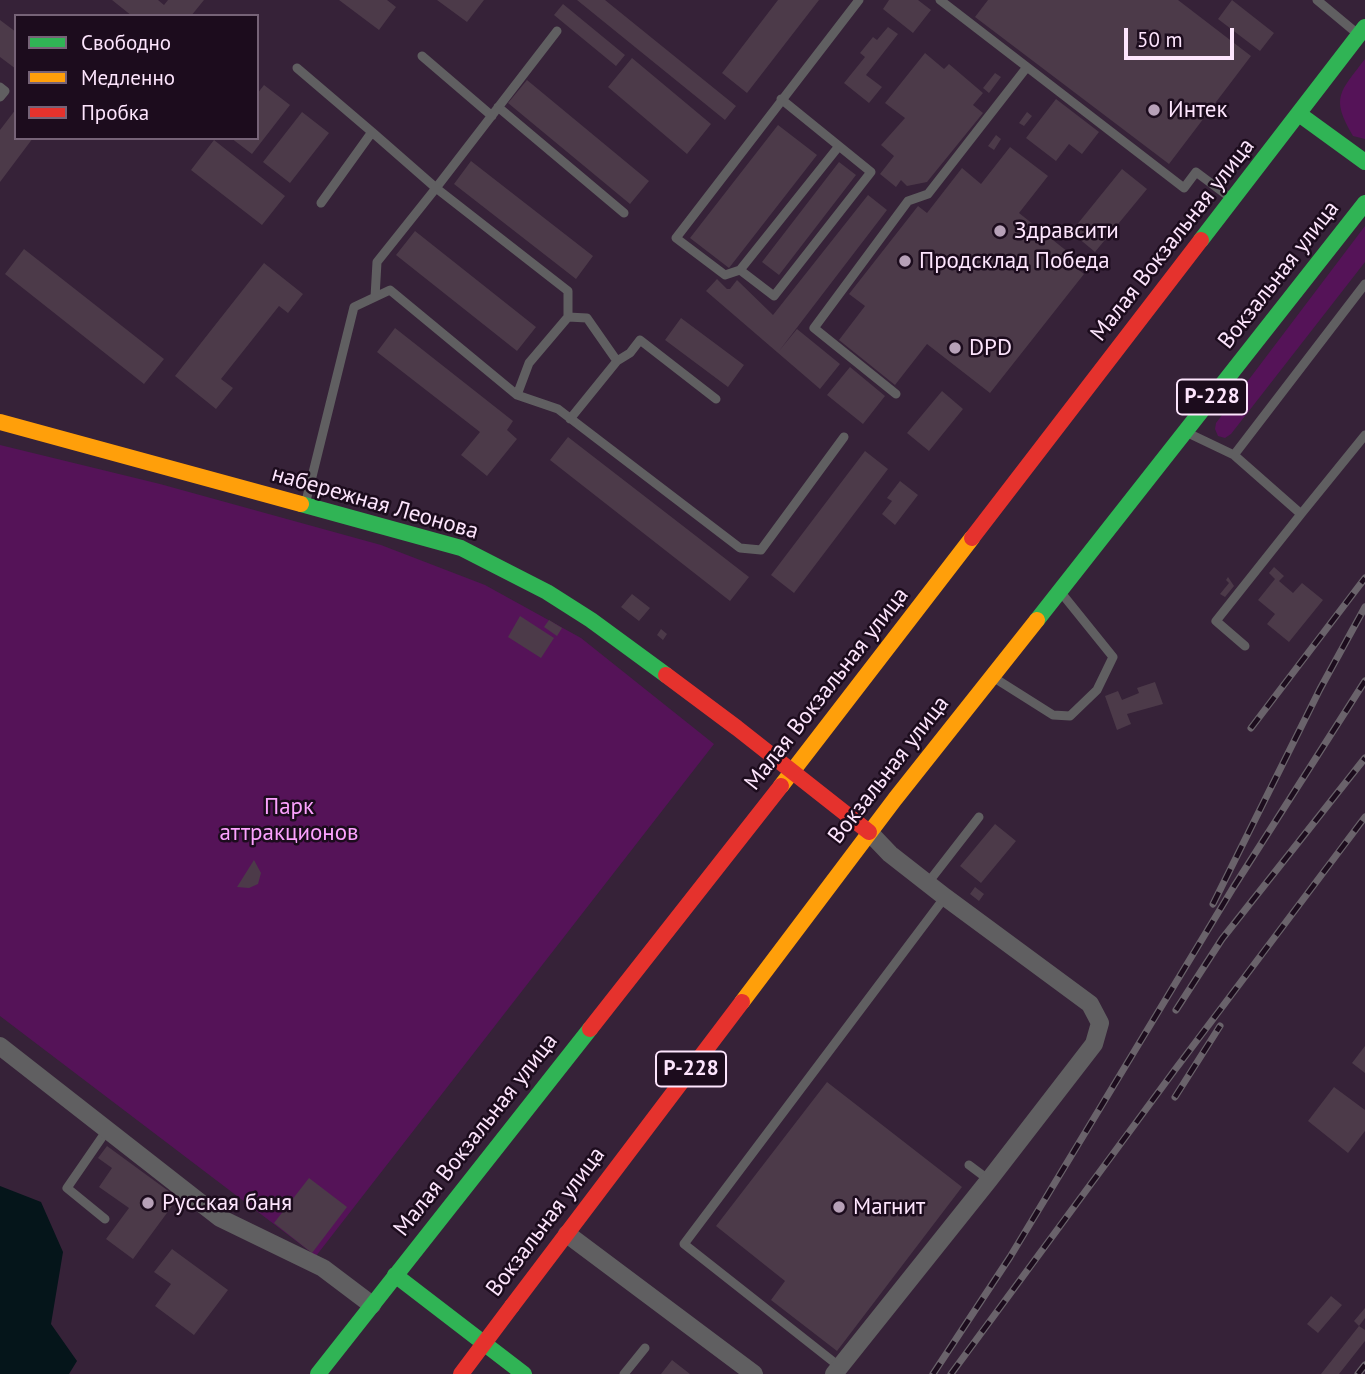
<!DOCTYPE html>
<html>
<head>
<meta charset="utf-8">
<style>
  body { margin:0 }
  #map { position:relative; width:1365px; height:1374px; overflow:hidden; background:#362238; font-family:"PT Sans",sans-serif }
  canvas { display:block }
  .legend { position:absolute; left:14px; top:14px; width:245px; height:126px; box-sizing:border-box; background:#1c0c1d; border:2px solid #766377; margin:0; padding:9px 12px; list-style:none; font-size:21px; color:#fde5fd }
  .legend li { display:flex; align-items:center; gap:14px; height:35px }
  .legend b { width:35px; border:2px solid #766377 }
  .scale { position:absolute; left:1124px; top:28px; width:110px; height:32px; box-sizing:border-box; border:4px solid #fde5fd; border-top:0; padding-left:9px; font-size:21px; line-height:24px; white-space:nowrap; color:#fde5fd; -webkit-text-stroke:5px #1c0c1d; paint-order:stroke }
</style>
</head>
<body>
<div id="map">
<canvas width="1365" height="1374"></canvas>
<ul class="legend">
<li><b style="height:9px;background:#30b455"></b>Свободно</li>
<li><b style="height:9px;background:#ff9f0a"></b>Медленно</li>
<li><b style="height:9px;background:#e5322d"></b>Пробка</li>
</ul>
<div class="scale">50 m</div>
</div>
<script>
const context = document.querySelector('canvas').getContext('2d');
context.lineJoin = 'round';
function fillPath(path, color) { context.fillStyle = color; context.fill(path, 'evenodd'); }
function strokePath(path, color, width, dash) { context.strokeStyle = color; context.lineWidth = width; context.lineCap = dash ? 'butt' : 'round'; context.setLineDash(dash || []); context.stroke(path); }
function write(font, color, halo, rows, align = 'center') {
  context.font = font + ' "PT Sans",sans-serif'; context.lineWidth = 5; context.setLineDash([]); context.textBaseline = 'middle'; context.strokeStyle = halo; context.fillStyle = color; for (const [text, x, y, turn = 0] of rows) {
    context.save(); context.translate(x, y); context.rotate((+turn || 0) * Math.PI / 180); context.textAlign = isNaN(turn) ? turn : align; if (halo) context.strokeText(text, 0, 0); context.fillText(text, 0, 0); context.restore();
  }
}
fillPath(new Path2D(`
  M1365 59V139L1353 136C1330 97 1340 92 1365 59Z
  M1365 226V262L1231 434 1225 438 1218 436 1215 429 1216 423Z
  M0 445 160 484 381 545 485 585 581 638 714 744 316 1256 0 1016Z`), '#551358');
fillPath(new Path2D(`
  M0 1186 41 1202 63 1252 51 1324 77 1361 69 1374H0Z`), '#05151a');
fillPath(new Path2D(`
  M112 0H158L164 5 168 0H204L191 16H132Z
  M339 0H387L396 7 379 30Z
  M437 0H484L467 22Z
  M577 0H605L736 106 725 120Z
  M778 0H819L747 93 722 73Z
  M889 0H918L931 10 913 33 883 9Z
  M988 0H1178L1251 56 1169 164 975 17Z
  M1232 0 1274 33 1260 51 1218 19Z
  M563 4 625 55 616 66 554 15Z
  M0 20 16 32V69L0 57Z
  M888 27 898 34 866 75 882 87 869 103 844 83 865 57 860 53 873 37 877 40Z
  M925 53 944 69 949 64 983 93 973 105 983 113 927 182 907 186 901 180 896 187 880 174 894 156 881 145 905 118 885 103Z
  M632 58 711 124 687 154 608 87Z
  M995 73 1001 77 989 93 983 88Z
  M527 80 649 181 630 204 508 103Z
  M264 85 290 105 252 154 231 138H257V94Z
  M1056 99 1099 132 1082 154 1069 144 1056 161 1026 138Z
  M16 109V138H33L0 182V130Z
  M302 112 329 133 290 183 263 162Z
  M1027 112 1032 116 1024 126 1019 123Z
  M778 125 817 155 729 268 690 238Z
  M996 135 1001 139 994 150 988 146Z
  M214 140 285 196 262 225 191 170Z
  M1010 147 1048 176 1019 213 1068 252 1063 258 1084 274 990 393 927 344 895 385 839 340 865 306 849 294 918 206 927 213 962 168 981 184Z
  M471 161 593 256 576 279 454 184Z
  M839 162 856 175 779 275 762 262Z
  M1122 169 1147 189 1095 252 1071 232Z
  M868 195 887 210 779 351 797 329 840 364 820 389 706 291 717 279 727 289H730L737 280 773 315Z
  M415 231 536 327 517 351 396 255Z
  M24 249 164 359 144 384 5 274Z
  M264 263 303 294 288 313 279 306 221 379 233 388 216 409 175 376Z
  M681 318 744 365 728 387 665 340Z
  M395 328 513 421 507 430 517 439 487 476 461 455 480 432 377 352Z
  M850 367 885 396 863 424 827 395Z
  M942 391 963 409 929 451 907 433Z
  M568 437 749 577 730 601 550 460Z
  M865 451 888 469 794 593 771 575Z
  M900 481 918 495 895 525 882 514 892 501 887 498Z
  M1274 567 1284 576 1279 581 1293 593 1302 583 1323 600 1289 642 1267 624 1275 614 1258 600 1275 579 1269 573Z
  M1228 577 1234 586 1225 597 1220 594 1229 583 1226 580Z
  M632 594 650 608 639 621 621 607Z
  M520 616 554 638 541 658 508 637Z
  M549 620 562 628 557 636 544 627Z
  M661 629 667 634 663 640 657 635Z
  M1155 682 1163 704 1127 714 1131 724 1117 730 1105 696 1118 691 1122 700 1139 693 1137 688Z
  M995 824 1016 841 981 883 960 866Z
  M254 860 261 873 258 884 249 888 237 887Z
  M975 887 984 894 979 901 970 894Z
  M1365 1046V1073L1352 1063Z
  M827 1082 962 1187 837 1351 771 1300 785 1281 716 1226Z
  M1334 1087 1365 1110V1131L1348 1153 1308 1121Z
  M107 1146 178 1198 133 1259 106 1239 129 1208 99 1187 112 1168 98 1158Z
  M309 1178 347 1207 312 1253 274 1223Z
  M172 1249 228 1290 194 1335 155 1306 171 1284 154 1272Z
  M1331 1296 1342 1305 1318 1333 1307 1324Z
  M1365 1308V1318L1359 1326 1365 1330V1341L1339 1374H1321L1359 1326 1354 1321Z
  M672 1360 690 1374H661Z`), '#4c3a49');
strokePath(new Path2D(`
  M940 0 1184 188 1196 172 1232 199
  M1317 0 1359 35
  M422 56 492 116
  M297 68 372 132
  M0 87 5 91 0 97
  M781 99 871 172 774 296 740 270 725 275 676 238 859 0
  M498 107 624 213
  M321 203 372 132 436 188 557 31
  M740 270 839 146
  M375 297 377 262 436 188 568 291V317L529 363 517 395
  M568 317 587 318 617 361 570 419
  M617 361 630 353 640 340 716 399
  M896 394 814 328 908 201 928 194 1027 67
  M1190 434 1234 455 1365 284
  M1234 455 1301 514 1216 621 1245 646
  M305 505 354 307 390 290 517 395 558 409 740 548 761 550 844 437
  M1301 514 1365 435
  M996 679 1053 715 1070 716 1097 690 1113 657 1063 595
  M927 884 979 817
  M969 1165 989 1180
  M105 1219 67 1188 107 1130
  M840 1367 684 1244 945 897
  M624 1374 645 1348`), '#605f61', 9);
strokePath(new Path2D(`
  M0 1046 220 1218 323 1268 372 1305
  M567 1234 754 1374
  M834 1374 989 1180 1094 1044 1100 1023 1090 1004 945 897 890 854 869 832`), '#605f61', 18);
strokePath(new Path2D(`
  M1299 114 1365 162
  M1201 240 1365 27
  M301 504 461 548 547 592 591 620 666 675
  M1037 620 1365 203
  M395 1275 524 1374
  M318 1374 590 1029`), '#30b455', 16);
strokePath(new Path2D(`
  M0 422 301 504
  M781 786 972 538
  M742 1002 895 799 1037 620`), '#ff9f0a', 16);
strokePath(new Path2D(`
  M972 538 1201 240
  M666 675 737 728 869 832
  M590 1029 781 786
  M512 1306 742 1002`), '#e5322d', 16);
const rail = new Path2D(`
  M1251 728 1365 578
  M1213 904 1320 689 1365 607
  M1176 1010 1222 939 1365 758
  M1175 1097 1220 1026
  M933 1374 1010 1257 1233 888 1365 681
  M951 1374 1174 1071 1365 817
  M1358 1374 1365 1365`);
strokePath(rail, '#6a636b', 7);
strokePath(rail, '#1c0c1d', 4.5, [13]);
strokePath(new Path2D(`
  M461 1374 512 1306`), '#e5322d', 16);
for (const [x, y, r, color] of [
  [1154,110,7,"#b7a1b8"],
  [1000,231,7,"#b7a1b8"],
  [905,261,7,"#b7a1b8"],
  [955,348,7,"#b7a1b8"],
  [148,1203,7,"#b7a1b8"],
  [839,1207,7,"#b7a1b8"]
]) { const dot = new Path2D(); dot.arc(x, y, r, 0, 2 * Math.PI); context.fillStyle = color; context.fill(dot); strokePath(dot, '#1c0c1d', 2.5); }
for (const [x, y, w] of [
  [1212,397,70],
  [691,1069,70]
]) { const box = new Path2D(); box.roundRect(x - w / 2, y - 17.5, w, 35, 5); context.fillStyle = '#1c0c1d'; context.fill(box); strokePath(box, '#fde5fd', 2); }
write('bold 21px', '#fde5fd', null, [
  ["Р-228",1212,397],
  ["Р-228",691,1069]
]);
write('23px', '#fde5fd', '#1c0c1d', [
  ["Интек",1168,110],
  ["Здравсити",1014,231],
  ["Продсклад Победа",919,261],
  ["DPD",969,348],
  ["Русская баня",162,1203],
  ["Магнит",853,1207]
], 'left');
write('23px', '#fde5fd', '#1c0c1d', [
  ["Малая Вокзальная улица",1173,240,-52],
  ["Вокзальная улица",1279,275,-52],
  ["набережная Леонова",375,503,16],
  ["Малая Вокзальная улица",827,689,-52],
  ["Вокзальная улица",889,770,-52],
  ["Малая Вокзальная улица",476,1135,-52],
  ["Вокзальная улица",546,1222,-53]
]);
write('23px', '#fca2fe', '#1c0c1d', [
  ["Парк",289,807],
  ["аттракционов",289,833]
]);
</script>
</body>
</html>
